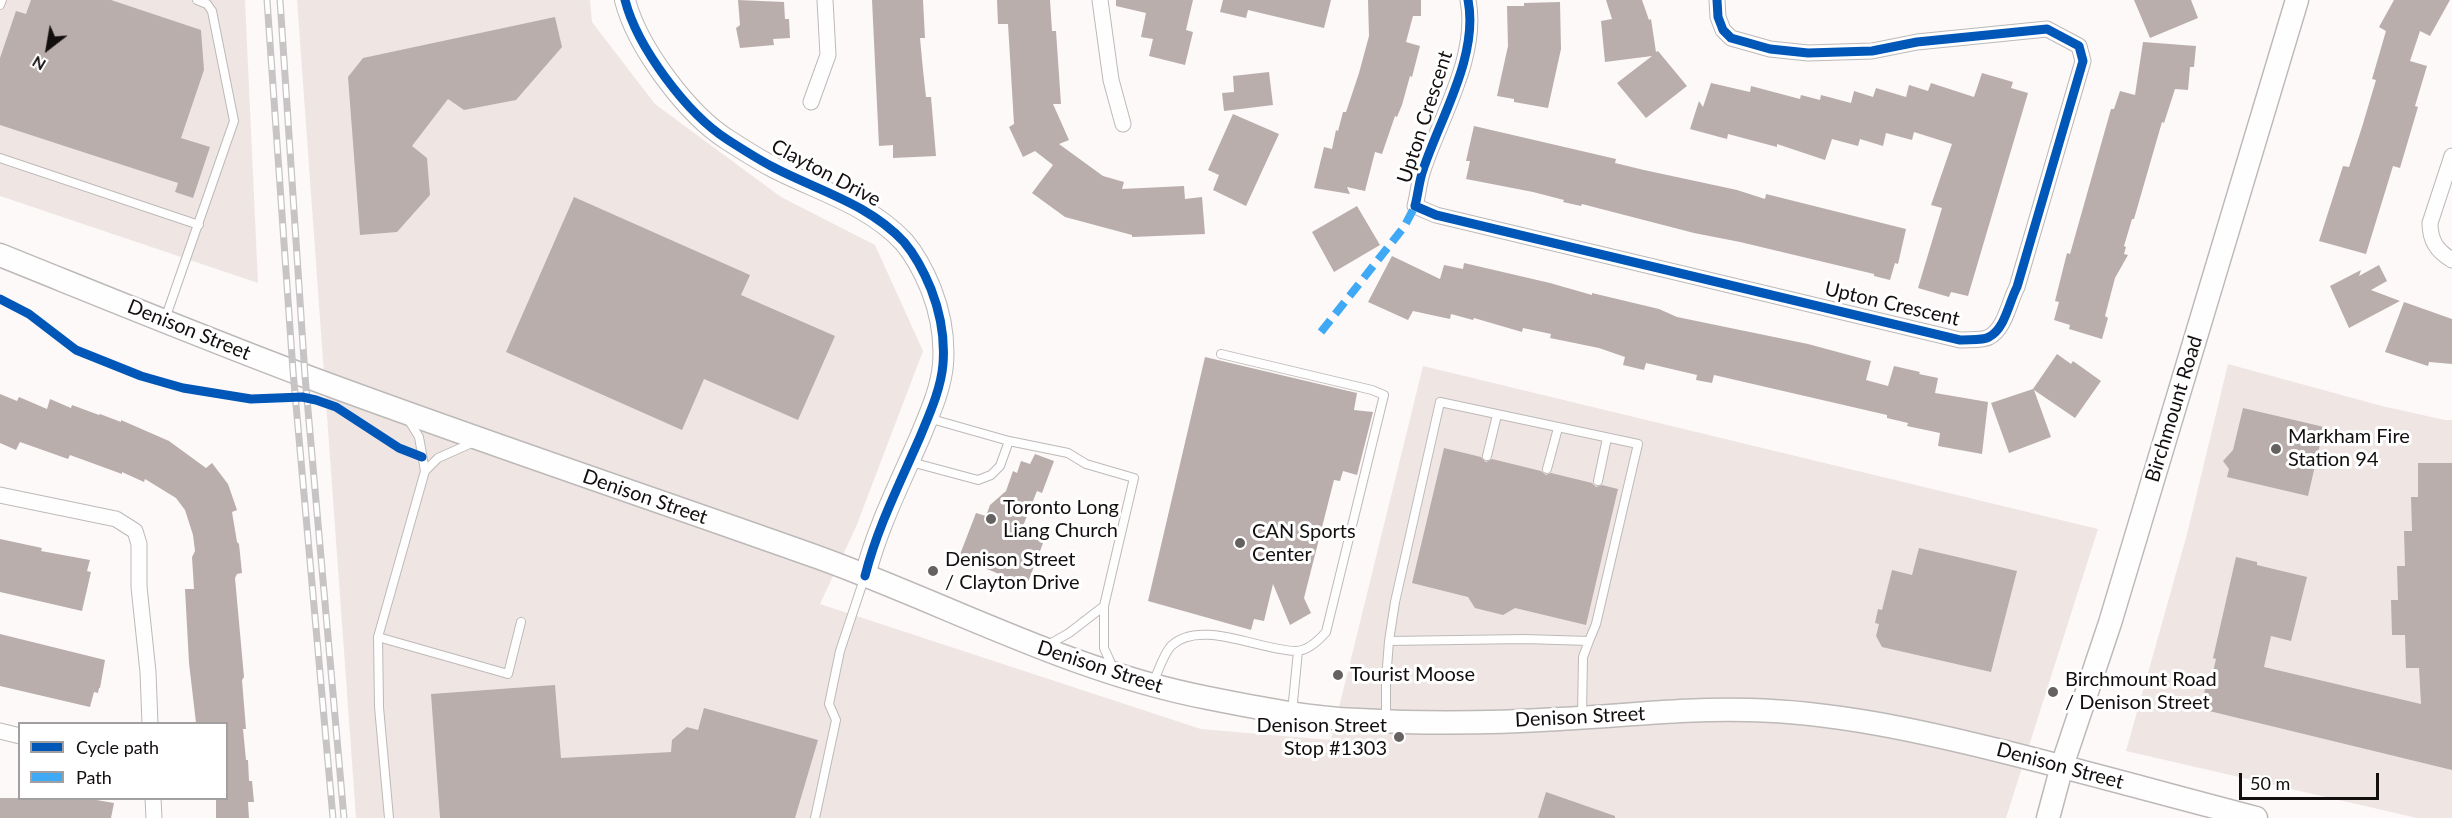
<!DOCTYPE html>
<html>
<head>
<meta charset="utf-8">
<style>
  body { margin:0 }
  #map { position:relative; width:2452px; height:818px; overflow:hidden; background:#fdf9f8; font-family:Lato,sans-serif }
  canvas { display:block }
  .legend { position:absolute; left:18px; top:722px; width:210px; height:78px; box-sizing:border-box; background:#fff; border:2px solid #a19f9f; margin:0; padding:8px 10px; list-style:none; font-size:18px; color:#130f0e }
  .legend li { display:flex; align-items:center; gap:12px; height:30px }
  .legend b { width:30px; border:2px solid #a19f9f }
  .north { position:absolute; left:18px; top:18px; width:60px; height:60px; -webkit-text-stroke:4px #fff; paint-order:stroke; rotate:211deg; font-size:16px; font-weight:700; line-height:24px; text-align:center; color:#130f0e }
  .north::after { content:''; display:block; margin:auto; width:21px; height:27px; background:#130f0e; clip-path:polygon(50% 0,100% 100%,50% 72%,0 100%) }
  .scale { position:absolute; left:2239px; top:773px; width:140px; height:27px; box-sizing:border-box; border:3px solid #130f0e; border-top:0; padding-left:8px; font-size:18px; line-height:21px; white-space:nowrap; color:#130f0e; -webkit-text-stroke:4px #fff; paint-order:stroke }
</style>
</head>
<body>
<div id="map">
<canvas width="2452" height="818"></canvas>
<ul class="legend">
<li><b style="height:8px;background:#0057b8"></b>Cycle path</li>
<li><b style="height:8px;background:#3fa9f5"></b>Path</li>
</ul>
<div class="north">N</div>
<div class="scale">50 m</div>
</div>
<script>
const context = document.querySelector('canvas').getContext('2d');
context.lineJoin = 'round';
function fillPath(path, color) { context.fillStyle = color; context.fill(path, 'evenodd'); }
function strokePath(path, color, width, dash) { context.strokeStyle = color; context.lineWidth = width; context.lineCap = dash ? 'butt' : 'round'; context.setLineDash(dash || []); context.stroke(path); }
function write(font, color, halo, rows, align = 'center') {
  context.font = font + ' Lato,sans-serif'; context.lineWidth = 6; context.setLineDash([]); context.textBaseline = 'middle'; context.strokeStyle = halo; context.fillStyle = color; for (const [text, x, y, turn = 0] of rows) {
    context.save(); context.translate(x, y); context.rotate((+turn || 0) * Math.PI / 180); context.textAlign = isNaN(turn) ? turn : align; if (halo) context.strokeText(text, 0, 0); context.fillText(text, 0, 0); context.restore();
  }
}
fillPath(new Path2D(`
  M0 0H245L258 283 0 196Z
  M297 0H590L592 22 655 104 781 197 875 245 923 351 856 527 820 604 1201 729 1331 740 1423 366 2098 529 2006 818H356Z
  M2228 364 2382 406 2445 420H2452V818H2417L2126 751 2187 534Z`), '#efe6e4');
fillPath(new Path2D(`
  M31 0H111L201 30 204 70 181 138 210 147 193 198 175 192 178 183 0 125V58L16 11 26 14Z
  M738 0 784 2 785 19H789L790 38 773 39 774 45 740 48 736 28 740 25Z
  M872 0H923L925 38H920L923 70 926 97H931L936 156 893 158V145L879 146Z
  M997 0H1050L1052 31H1056L1061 104H1053L1069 140 1059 144 1103 176 1124 182 1122 189 1184 186 1185 199 1202 197 1205 234 1132 237V235L1065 217 1032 193 1053 165 1035 151 1023 157 1009 127 1014 124 1008 24H998Z
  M1116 0H1193L1186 30 1193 32 1185 65 1149 56 1153 39 1141 37 1146 13 1116 6Z
  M1223 0H1331L1324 28 1248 10 1246 18 1220 12Z
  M1368 0H1421V16H1413L1406 42 1420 46 1412 77 1410 76 1402 105 1397 117 1395 116 1382 154 1375 152 1365 191 1347 187 1350 194 1314 188 1324 147 1332 149 1336 130 1338 131 1343 112H1346L1359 73 1369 36Z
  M1606 0H1642L1649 20 1651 19 1656 52 1658 51 1687 86 1646 118 1617 83 1652 56 1605 62 1601 21 1612 19Z
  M2134 0H2191L2198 18 2150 38Z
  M2394 0H2450L2430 36 2420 31 2410 61 2427 66 2415 106 2418 107 2400 168 2393 166 2366 254 2319 241 2343 166 2349 167 2362 127 2376 80 2372 79 2386 31 2379 27Z
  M1560 2 1561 49 1548 108 1514 102V99L1497 96 1508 46 1507 6H1524V3Z
  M555 17 562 47 516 100 464 110 448 99 412 146 427 158 430 195 397 232 360 235 348 77 363 58Z
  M2143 42 2196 46 2194 67H2190L2188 90 2175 89 2164 123 2162 122 2134 219H2132L2124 246 2126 247 2124 254 2128 255 2115 278 2105 316 2108 318 2102 339 2069 329 2070 325 2054 320 2059 302 2055 301 2067 253 2070 254 2111 109H2114L2120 91 2135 95Z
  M1269 72 1273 105 1224 111 1222 93 1234 92 1233 76Z
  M1982 73 2013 82 2011 88 2028 93 1968 296 1951 292 1949 297 1918 288 1942 208 1931 205 1952 144 1914 132 1912 140 1886 133 1883 146 1860 139 1858 146 1832 139 1825 160 1777 144V147L1728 134 1727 139 1690 129 1699 101 1703 107 1711 83 1750 92 1751 86 1800 99 1801 95 1820 100 1821 95 1851 103 1854 91 1873 97 1876 88 1906 97 1909 85 1928 91 1931 83 1974 97Z
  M1233 114 1279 134 1246 206 1213 190 1219 175 1208 170Z
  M1474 126 1616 159 1615 163 1644 170 1737 190 1765 199 1766 194 1906 229 1898 264 1895 263 1890 280 1874 276V274L1740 242 1694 233 1582 204 1581 206 1563 202 1564 200 1533 192 1466 179 1470 161H1466Z
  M574 197 750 275 741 295 835 336 798 420 704 379 682 430 506 352Z
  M1357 206 1380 245 1334 272 1312 232Z
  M1392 256 1440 279 1444 265 1463 269 1464 263 1550 283 1592 295V293L1659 309 1677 317 1808 344 1871 361 1866 380 1888 386 1894 366 1920 372 1919 374 1938 378 1935 393 1988 402 1982 454 1938 446 1940 433 1907 426 1908 423 1887 418V415L1714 375 1712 383 1696 380 1697 375 1646 363 1644 370 1623 365 1625 357 1599 348 1550 338 1551 334 1523 328 1522 332 1474 318 1473 320 1451 314 1450 319 1413 311 1408 320 1368 302Z
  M2379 265 2387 281 2371 290 2400 301 2349 328 2330 286 2361 270 2359 276Z
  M2404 302 2452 319V364L2429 362 2428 366 2385 352Z
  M2057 354 2071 364 2073 361 2101 381 2075 418 2034 390 2051 437 2009 453 1991 403 2033 389Z
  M1205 357 1357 393 1354 410 1373 412 1357 475 1343 471 1340 481 1334 480 1304 598 1311 613 1290 625 1273 584 1264 621 1254 619 1251 630 1148 601Z
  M0 394 17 401 19 397 47 409 50 399 71 408 72 405 99 415 100 414 121 422V420L169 441 206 468 212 463 228 484 237 510 232 512 237 542 239 544 242 573 237 574 235 578 244 677 242 680 246 729H243L246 760H248L249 781H252L254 802H248L249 818H216V798H226V723H196L189 663 185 589H194L192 557 195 551 193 535 185 510 176 498 145 479 144 482 122 472V474L70 455 68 459 20 442 16 450 0 443Z
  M2243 408 2324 427 2308 496 2227 477 2229 469 2223 461 2233 450Z
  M1444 448 1481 457 1486 462 1492 459 1541 471 1546 475 1551 473 1592 483 1596 487 1602 485 1618 489 1586 625 1515 608 1503 615 1475 608 1468 597 1412 583Z
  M1035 454 1054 461 1042 493 1037 491 1023 526 1039 532 1038 535 1045 538 1028 582 1021 580 1020 583 959 557 976 513 986 516 990 505 1006 491 1013 471 1017 473 1021 461 1030 464Z
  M2418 463H2452V770L2201 709 2205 689H2209L2216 659 2213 658 2236 557 2257 562V565L2307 577 2291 641 2271 636 2264 667 2421 704 2419 668H2406L2405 635H2392L2391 600H2398L2397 566H2405L2404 531H2412L2411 497H2418Z
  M0 539 42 548 41 551 90 560 87 571 91 572 82 611 0 592Z
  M1919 548 2017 571 1991 672 1882 647 1876 636 1879 624 1875 623 1878 609 1882 610 1892 570 1912 575Z
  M0 634 105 660 100 688H99L98 693 94 692 90 707 0 686Z
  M555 685 561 758 671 752 672 740 687 727 698 730 704 708 818 740 795 818H440L431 694Z
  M1546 792 1615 816V818H1538Z
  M0 798H85L114 803 111 818H0Z`), '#b9aeac');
const service = new Path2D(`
  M0 5 2 0
  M0 158 199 225
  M165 319 234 121 212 11 207 4 197 0
  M928 418 1009 441 1068 453 1086 464 1134 478 1104 606V648L1113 668
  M1487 456 1497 415
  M911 462 978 480 991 475 1000 466 1009 441
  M1547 469 1558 428
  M425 471 438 458 474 442
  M1598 481 1607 438
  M378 637 508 674 521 622
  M1389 641 1395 602 1440 402 1638 444 1596 624 1589 641
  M1046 646 1069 633 1104 606
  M1153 683C1158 672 1163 655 1171 646 1200 618 1261 651 1296 651 1308 651 1319 640 1326 632L1384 395 1372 390 1221 354
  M1292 712 1298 651
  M1386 719V680L1389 641 1525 639 1589 641 1583 657 1582 716
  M389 818 379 707 378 637 425 471 419 437 408 419
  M815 818 836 720 829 704 840 651 865 576`);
const minor = new Path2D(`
  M1100 0 1111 80 1123 124
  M1468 0C1479 56 1440 118 1423 170 1419 181 1418 195 1415 206L1436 215 1960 340C1968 339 1982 341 1989 337 2005 329 2009 302 2017 287L2083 61 2079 46 2047 29 1917 42 1872 51 1808 53 1770 49 1731 38 1723 30 1718 17 1717 0
  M811 102 828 55 825 0
  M2452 156 2430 223C2430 241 2437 251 2452 260
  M0 495 116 519 135 531 139 544V587L148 672 150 724
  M0 731 20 736
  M153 798 154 818`);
const tertiary = new Path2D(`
  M625 0C637 47 687 114 728 140 742 149 756 158 771 166 816 190 868 203 904 242 916 256 924 272 931 289 940 312 945 338 943 364 941 389 929 415 920 437 900 483 877 528 865 576`);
const secondary = new Path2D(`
  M0 255C102 296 204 338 308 377 477 440 649 497 820 558 949 605 1072 672 1208 698 1258 708 1308 718 1359 720 1426 724 1494 723 1560 719 1623 716 1686 708 1749 710 1835 712 1921 731 2005 752 2089 773 2172 796 2256 818
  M2048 818 2062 766 2110 623 2297 0`);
strokePath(service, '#bdb9b8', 10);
strokePath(minor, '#bdb9b8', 17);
strokePath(tertiary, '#bdb9b8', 22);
strokePath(secondary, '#bdb9b8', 25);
strokePath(service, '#fffefe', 8);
strokePath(minor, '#fffefe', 15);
strokePath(tertiary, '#fffefe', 20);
strokePath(secondary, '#fffefe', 22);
const rail = new Path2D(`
  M267 0 293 371 333 818
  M280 0 305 376 344 818`);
strokePath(rail, '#c6c4c4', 7);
strokePath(rail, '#fff', 4.5, [14]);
strokePath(new Path2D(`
  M1321 332 1404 227 1415 206`), '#3fa9f5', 8, [15, 8]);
strokePath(new Path2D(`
  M625 0C637 47 687 114 728 140 742 149 756 158 771 166 816 190 868 203 904 242 916 256 924 272 931 289 940 312 945 338 943 364 941 389 929 415 920 437 900 483 877 528 865 576
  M1468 0C1479 56 1440 118 1423 170 1419 181 1418 195 1415 206L1436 215 1960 340C1968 339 1982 341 1989 337 2005 329 2009 302 2017 287L2083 61 2079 46 2047 29 1917 42 1872 51 1808 53 1770 49 1731 38 1723 30 1718 17 1717 0
  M0 299 29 314 76 350 141 376 183 388 251 399 302 397 316 400 336 407 399 448 422 457`), '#0057b8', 9);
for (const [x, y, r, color] of [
  [2276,449,6,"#656160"],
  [991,519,6,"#656160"],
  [1240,543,6,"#656160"],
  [933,571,6,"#656160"],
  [1338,675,6,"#656160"],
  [2053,692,6,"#656160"],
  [1399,737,6,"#656160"]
]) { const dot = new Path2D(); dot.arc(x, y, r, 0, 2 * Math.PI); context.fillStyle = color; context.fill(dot); strokePath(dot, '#fff', 2); }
write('20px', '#130f0e', '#fff', [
  ["Upton Crescent",1425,117,-72],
  ["Clayton Drive",826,173,28],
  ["Upton Crescent",1892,304,13],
  ["Denison Street",189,330,22],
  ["Birchmount Road",2174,409,-73],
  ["Denison Street",645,497,19],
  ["Denison Street",1100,667,18],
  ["Denison Street",1580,717,-3],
  ["Denison Street",2060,766,15]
]);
write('20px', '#130f0e', '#fff', [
  ["Markham Fire",2288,437],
  ["Station 94",2288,460],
  ["Toronto Long",1003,508],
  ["Liang Church",1003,531],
  ["CAN Sports",1252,532],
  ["Center",1252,555],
  ["Denison Street",945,560],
  ["/ Clayton Drive",945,583],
  ["Tourist Moose",1350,675],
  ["Birchmount Road",2065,680],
  ["/ Denison Street",2065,703],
  ["Denison Street",1387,726,"right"],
  ["Stop #1303",1387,749,"right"]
], 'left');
</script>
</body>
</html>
